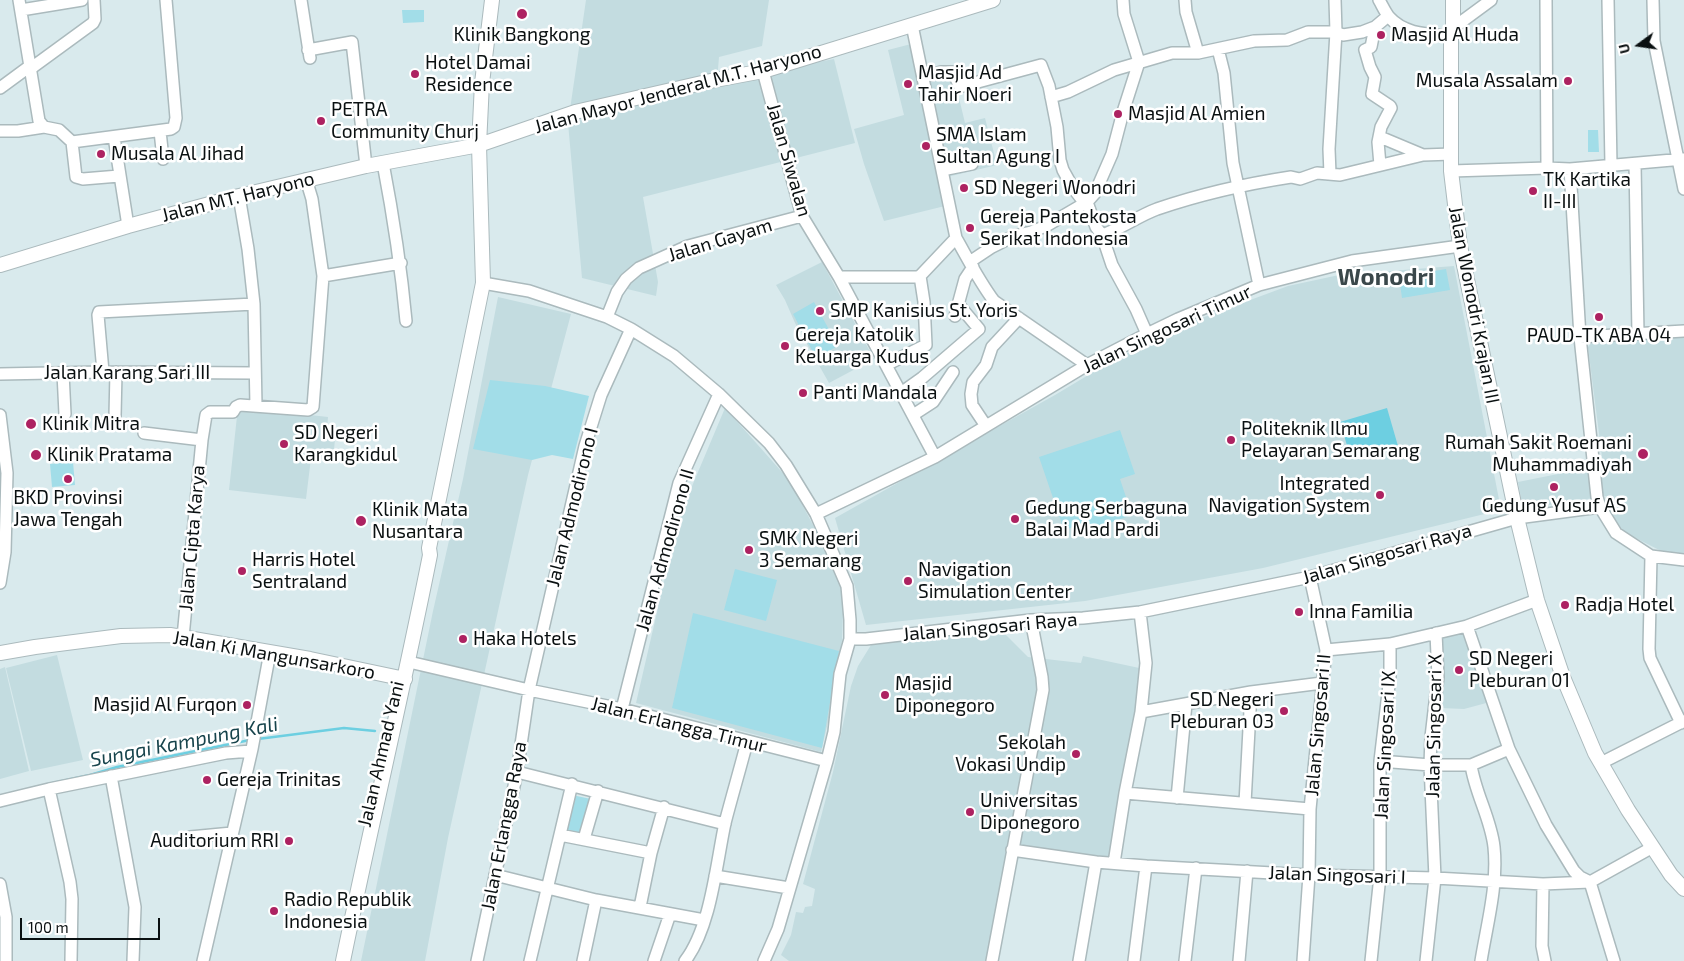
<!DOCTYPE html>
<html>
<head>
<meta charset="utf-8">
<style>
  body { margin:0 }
  #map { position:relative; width:1684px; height:961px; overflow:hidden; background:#d9eaed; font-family:"Exo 2",sans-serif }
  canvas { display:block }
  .north { position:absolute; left:1614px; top:20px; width:50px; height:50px; -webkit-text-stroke:4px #fff; paint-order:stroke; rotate:256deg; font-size:14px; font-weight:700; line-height:20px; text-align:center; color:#0a1011 }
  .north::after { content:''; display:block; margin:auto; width:18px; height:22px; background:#0a1011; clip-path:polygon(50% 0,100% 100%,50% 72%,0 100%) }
  .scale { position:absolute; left:20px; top:918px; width:140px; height:22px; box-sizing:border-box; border:2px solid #0a1011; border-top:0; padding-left:6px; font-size:15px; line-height:18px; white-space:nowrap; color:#0a1011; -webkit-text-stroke:4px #fff; paint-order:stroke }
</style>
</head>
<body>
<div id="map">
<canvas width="1684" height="961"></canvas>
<div class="north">U</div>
<div class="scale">100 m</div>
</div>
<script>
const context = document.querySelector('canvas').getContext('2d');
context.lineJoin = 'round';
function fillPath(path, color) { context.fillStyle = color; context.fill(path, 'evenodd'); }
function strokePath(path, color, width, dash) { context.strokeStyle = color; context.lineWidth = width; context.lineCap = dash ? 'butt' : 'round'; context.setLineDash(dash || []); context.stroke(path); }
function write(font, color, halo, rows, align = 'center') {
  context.font = font + ' "Exo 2",sans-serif'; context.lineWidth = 5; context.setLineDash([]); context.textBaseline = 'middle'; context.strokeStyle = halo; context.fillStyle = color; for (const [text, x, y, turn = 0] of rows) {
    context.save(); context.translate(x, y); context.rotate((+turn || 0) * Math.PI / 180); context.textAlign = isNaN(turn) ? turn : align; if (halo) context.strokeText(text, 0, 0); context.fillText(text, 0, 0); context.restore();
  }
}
fillPath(new Path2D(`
  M586 0H769L762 46 719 57 717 81 834 59 855 143 643 197 658 282 656 296 582 278 568 123Z
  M911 44 920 81 953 73 965 123 985 118 997 165 947 177 953 204 884 221 864 164 854 129 904 115 888 50Z
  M822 262 874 359 829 383 795 323 785 300 776 285Z
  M1454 266 1501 510 1263 568 1085 601 866 625 835 518 1055 395 1115 359 1191 322 1288 286 1339 275Z
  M498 297 571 314 528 475 448 838 425 961H361L433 611 463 479Z
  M1615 336 1684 338V553L1671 556 1616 528 1609 511 1606 496 1523 509 1518 482 1603 465 1588 347 1594 340Z
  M238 407 328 417 327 428 336 429 333 460 311 458 306 499 229 490Z
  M725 408 789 480 844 583 842 641 831 709 821 752 636 703 679 517Z
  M991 625 1005 634 1028 657 1081 663 1083 656 1144 669 1109 859 1009 844 986 961H789L781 955 791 935 796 912 803 913 805 907 812 906 815 889 803 884 833 772 851 686 858 666 871 645Z
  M1466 629 1490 702 1464 709 1441 708 1437 637Z
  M57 655 83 760 31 771 6 668Z
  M5 667 29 771 0 779V669Z`), '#c3dce0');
fillPath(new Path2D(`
  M402 10H424V22L403 23Z
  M1588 130H1598L1599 152H1588Z
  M1446 269 1450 290 1402 298 1399 277Z
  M814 302 838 346 816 358 793 314Z
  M490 380 545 386 589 396 573 459 552 455 532 460 473 449Z
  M1120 430 1135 474 1120 479 1132 515 1076 535 1073 527 1064 530 1039 457Z
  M73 462 75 485 52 487 50 464Z
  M735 569 777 580 766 621 724 610Z
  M693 613 839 651 822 748 672 708Z
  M572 795 591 799 584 837 565 834Z`), '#a2dde8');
fillPath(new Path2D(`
  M1387 408 1398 446 1351 459 1340 422Z`), '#6dcfe1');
strokePath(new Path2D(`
  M258 739 344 728 375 731
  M48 784 90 775 117 767 250 740`), '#6dcfe1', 2.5);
const minor = new Path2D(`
  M19 0 39 121 44 127 59 130 72 142 171 129 174 127 176 118 166 0
  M301 0 310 58
  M1123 0 1124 14 1139 62 1123 112 1112 154 1095 193 1087 202 1096 227 1102 235 1112 265 1136 309 1147 334
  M1185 0 1186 12 1198 53
  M1379 0C1382 5 1385 12 1389 17 1405 35 1429 34 1451 36
  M1546 0 1547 168
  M1608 0 1611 165
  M1653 0 1654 41 1684 189
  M21 10 82 0
  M912 25 956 238C968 259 979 281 994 301L1087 365
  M1453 28 1491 0
  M1218 49 1224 73 1233 163 1259 285
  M308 50 352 42 366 166
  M30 69 93 23 95 19 94 0
  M763 71 802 216 839 277 935 457
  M923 77 941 72H953L959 85 963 86 1041 65 1049 86 1057 127 1060 160 1063 170 1073 188 1084 202
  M0 88 30 66
  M1051 97 1068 92 1114 70 1172 53H1198L1254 41 1287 40 1308 32H1336L1343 35 1362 32 1375 27
  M0 131H18L44 127
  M160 131 163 159
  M114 137 128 226
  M1380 137 1423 155
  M72 142 76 177 83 179 119 176
  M383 163C393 215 401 267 406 321
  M1635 164 1638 334
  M1380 165 1378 142 1381 127 1391 108 1390 106 1372 94 1375 77 1370 67 1365 50 1371 47 1375 27 1388 16
  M1570 169 1580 337 1684 331
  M942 170 972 164
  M1451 171 1547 168 1570 169 1684 159
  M1330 174 1329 149 1336 32 1335 0
  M239 196 248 249 254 304 256 406
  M1102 235C1121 229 1138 216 1157 209 1201 194 1245 184 1291 177L1300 179 1317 173 1340 175 1423 155 1452 154
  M971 261 992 247 1014 236 1031 232 1046 226 1087 202
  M323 276 401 263
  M839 277H917L920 276 956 238
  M955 316 965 279 973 267
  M607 317 617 292 626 279 639 268 688 246 802 216
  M1580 337 1597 497 1600 507
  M886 365 926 345 924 302 920 276
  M103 372 98 315 99 312 254 304
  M63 373 65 414
  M0 374 103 372 254 373
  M901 393 922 378 979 329 959 305
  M0 415 7 473 5 552 0 583
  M913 415 933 402 953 372
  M115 416 116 372
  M986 426 972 405 971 394 973 382 986 365 992 347 1019 318
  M144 433 202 440
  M816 514 935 457 1087 365 1147 334 1178 319 1259 285 1352 261 1460 246
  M1651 556 1649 649 1650 658 1681 723
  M1467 626 1509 749 1546 825 1574 871 1580 877 1590 882 1614 961
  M183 637 202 440 206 415 210 412H233L236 407 240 405 308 410 313 407 323 276 312 199 306 179
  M850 639H866L1031 620 1083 618 1140 612 1310 577 1517 518 1600 507 1616 533 1651 556 1684 560
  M1326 650 1390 644 1467 626 1537 600
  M409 662 529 690 622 709 827 761 834 732 840 674 850 639V620L847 586 816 514 786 465 769 443 719 394 674 356 631 329 607 317 529 291 483 283
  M622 709 679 483 719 394
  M1141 712 1251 692 1322 683
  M1380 761 1430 765H1471L1509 749
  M1601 763 1684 721
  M1471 765C1475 793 1491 819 1494 847 1498 885 1487 924 1481 961
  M517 772 725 824
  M111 776 135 907 133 961
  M49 789 70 882 72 899 71 961
  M1125 793 1310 809
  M1177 798 1186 704
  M0 801 49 789 226 753 251 751
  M1245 803 1251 692
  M560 835 651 853
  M190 837 232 833
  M584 839 598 791
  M1012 850 1096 862 1146 866 1309 875 1435 878 1543 884 1590 882 1653 847
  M1114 863 1125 793 1141 712 1146 663 1140 612
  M495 875 596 900 704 920
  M715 876 789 888
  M0 884 6 917V961
  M1543 884 1542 946 1545 961
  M640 907 651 853 664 807
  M203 961 252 749 270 652
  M477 961 517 772 529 690 585 446 601 395 631 329
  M530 961 572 784
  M583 961 596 900
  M654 961 670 914
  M685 961C711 927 716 865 725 823 732 796 740 769 747 742
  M764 961 778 929 827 761
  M992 961 1043 690 1042 677 1031 620
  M1079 961 1096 862
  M1134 961 1146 866
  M1185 961 1196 868
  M1239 961 1247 871
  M1303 961 1309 875 1310 809 1326 650 1310 577
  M1371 961 1380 876V761L1390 676V644
  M1426 961 1435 878 1430 765 1431 737 1438 677 1436 633`);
const major = new Path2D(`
  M1453 0V28L1451 36V171L1460 246 1517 518 1537 600 1563 677 1595 753 1628 810 1671 875 1684 889
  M0 265 128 226 239 196 366 166 479 145 575 112 715 80 763 71 993 0
  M0 653 35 647 121 636 170 635 310 659 405 679
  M343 961C371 825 403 691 430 555L429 548 483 283 479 145 482 83 492 0`);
strokePath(minor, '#abbabd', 14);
strokePath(major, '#abbabd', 16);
strokePath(minor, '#fff', 11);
strokePath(major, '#fff', 14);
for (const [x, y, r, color] of [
  [522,14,6,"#ad2261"],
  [1381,35,5,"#ad2261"],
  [415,74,5,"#ad2261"],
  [1568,81,5,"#ad2261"],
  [908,84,5,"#ad2261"],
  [1118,114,5,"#ad2261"],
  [321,121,5,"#ad2261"],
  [926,146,5,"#ad2261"],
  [101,154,5,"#ad2261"],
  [964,188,5,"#ad2261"],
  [1533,191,5,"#ad2261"],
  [970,228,5,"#ad2261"],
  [820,311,5,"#ad2261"],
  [1599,317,5,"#ad2261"],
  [785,346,5,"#ad2261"],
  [803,393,5,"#ad2261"],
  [31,424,6,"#ad2261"],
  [1231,440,5,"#ad2261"],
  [284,444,5,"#ad2261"],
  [1643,454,6,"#ad2261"],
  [36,455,6,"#ad2261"],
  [68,479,5,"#ad2261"],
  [1554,487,5,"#ad2261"],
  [1380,495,5,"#ad2261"],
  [1015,519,5,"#ad2261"],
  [361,521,6,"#ad2261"],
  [749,550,5,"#ad2261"],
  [242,571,5,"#ad2261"],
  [908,581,5,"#ad2261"],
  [1565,605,5,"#ad2261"],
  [1299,612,5,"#ad2261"],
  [463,639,5,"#ad2261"],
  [1459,670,5,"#ad2261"],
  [885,695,5,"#ad2261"],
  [247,705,5,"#ad2261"],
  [1284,711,5,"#ad2261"],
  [1076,754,5,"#ad2261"],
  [207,780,5,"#ad2261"],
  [970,812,5,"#ad2261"],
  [289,841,5,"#ad2261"],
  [274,911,5,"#ad2261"]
]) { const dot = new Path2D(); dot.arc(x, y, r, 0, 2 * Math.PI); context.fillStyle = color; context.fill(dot); strokePath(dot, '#fff', 2); }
write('19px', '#0a1011', '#fff', [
  ["Klinik Bangkong",522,35,"center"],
  ["Masjid Al Huda",1391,35],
  ["Hotel Damai",425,63],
  ["Residence",425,85],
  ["Masjid Ad",918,73],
  ["Tahir Noeri",918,95],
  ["Musala Assalam",1558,81,"right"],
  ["PETRA",331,110],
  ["Community Churj",331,132],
  ["Masjid Al Amien",1128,114],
  ["SMA Islam",936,135],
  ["Sultan Agung I",936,157],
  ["Musala Al Jihad",111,154],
  ["TK Kartika",1543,180],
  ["II-III",1543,202],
  ["SD Negeri Wonodri",974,188],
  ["Gereja Pantekosta",980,217],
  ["Serikat Indonesia",980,239],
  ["SMP Kanisius St. Yoris",830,311],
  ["Gereja Katolik",795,335],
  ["Keluarga Kudus",795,357],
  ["PAUD-TK ABA 04",1599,336,"center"],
  ["Panti Mandala",813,393],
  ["Klinik Mitra",42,424],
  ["Politeknik Ilmu",1241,429],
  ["Pelayaran Semarang",1241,451],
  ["SD Negeri",294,433],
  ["Karangkidul",294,455],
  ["Rumah Sakit Roemani",1632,443,"right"],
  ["Muhammadiyah",1632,465,"right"],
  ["Klinik Pratama",47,455],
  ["Integrated",1370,484,"right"],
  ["Navigation System",1370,506,"right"],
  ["BKD Provinsi",68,498,"center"],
  ["Jawa Tengah",68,520,"center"],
  ["Gedung Yusuf AS",1554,506,"center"],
  ["Gedung Serbaguna",1025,508],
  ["Balai Mad Pardi",1025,530],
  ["Klinik Mata",372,510],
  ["Nusantara",372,532],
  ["SMK Negeri",759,539],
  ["3 Semarang",759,561],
  ["Harris Hotel",252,560],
  ["Sentraland",252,582],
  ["Navigation",918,570],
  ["Simulation Center",918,592],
  ["Radja Hotel",1575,605],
  ["Inna Familia",1309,612],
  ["Haka Hotels",473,639],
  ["SD Negeri",1469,659],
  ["Pleburan 01",1469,681],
  ["Masjid",895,684],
  ["Diponegoro",895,706],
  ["SD Negeri",1274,700,"right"],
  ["Pleburan 03",1274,722,"right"],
  ["Masjid Al Furqon",237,705,"right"],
  ["Sekolah",1066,743,"right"],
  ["Vokasi Undip",1066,765,"right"],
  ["Gereja Trinitas",217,780],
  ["Universitas",980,801],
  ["Diponegoro",980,823],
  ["Auditorium RRI",279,841,"right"],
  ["Radio Republik",284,900],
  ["Indonesia",284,922]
], 'left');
write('19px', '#0a1011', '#fff', [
  ["Jalan Mayor Jenderal M.T. Haryono",678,89,-15],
  ["Jalan Siwalan",789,160,74],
  ["Jalan MT. Haryono",238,197,-14],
  ["Jalan Gayam",720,240,-17],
  ["Jalan Wonodri Krajan III",1474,305,79],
  ["Jalan Singosari Timur",1167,329,-25],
  ["Jalan Karang Sari III",127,373],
  ["Jalan Admodirono I",572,507,-76],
  ["Jalan Cipta Karya",192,538,-85],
  ["Jalan Admodirono II",665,550,-74],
  ["Jalan Singosari Raya",1387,554,-16],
  ["Jalan Singosari Raya",990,627,-5],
  ["Jalan Ki Mangunsarkoro",274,655,10],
  ["Jalan Erlangga Timur",679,725,14],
  ["Jalan Singosari II",1318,725,-85],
  ["Jalan Singosari X",1434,726,-89],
  ["Jalan Singosari IX",1385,745,-87],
  ["Jalan Ahmad Yani",381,754,-77],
  ["Jalan Erlangga Raya",504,826,-79],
  ["Jalan Singosari I",1337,875,2]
]);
write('italic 20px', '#17444c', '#fff', [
  ["Sungai Kampung Kali",184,742,-11]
]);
write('bold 24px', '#3a474a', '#fff', [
  ["Wonodri",1386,277]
]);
</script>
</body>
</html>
